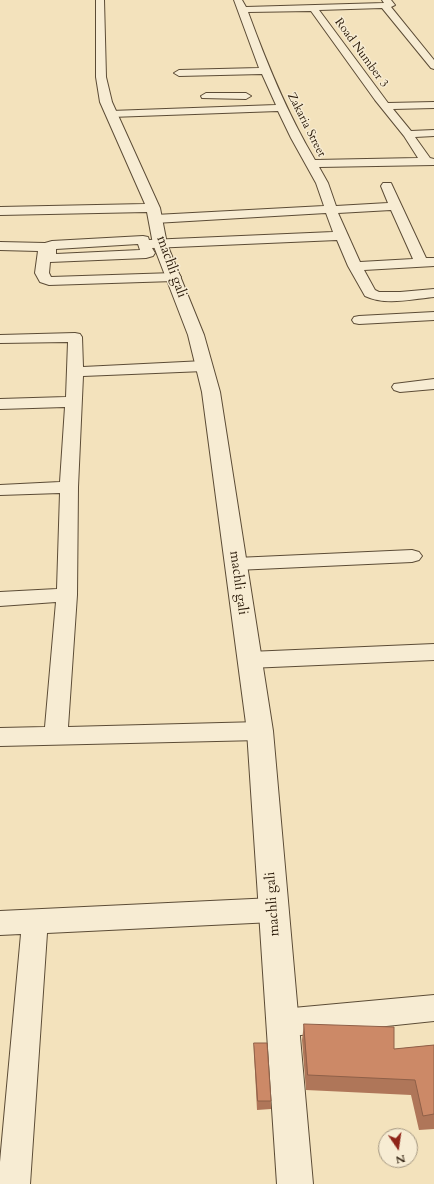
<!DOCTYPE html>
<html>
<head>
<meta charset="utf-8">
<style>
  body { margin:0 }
  #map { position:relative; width:434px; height:1184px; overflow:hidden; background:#f3e2bc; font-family:Cardo,serif }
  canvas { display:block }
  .north { position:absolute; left:378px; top:1128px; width:40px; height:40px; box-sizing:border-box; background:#f7ecd3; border:1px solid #a59882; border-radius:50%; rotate:167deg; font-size:11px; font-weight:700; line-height:16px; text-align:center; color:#2a1a09 }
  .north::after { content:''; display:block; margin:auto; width:14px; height:18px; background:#8f2418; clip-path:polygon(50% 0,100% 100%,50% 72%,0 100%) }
</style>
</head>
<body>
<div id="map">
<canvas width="434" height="1184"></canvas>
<div class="north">N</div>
</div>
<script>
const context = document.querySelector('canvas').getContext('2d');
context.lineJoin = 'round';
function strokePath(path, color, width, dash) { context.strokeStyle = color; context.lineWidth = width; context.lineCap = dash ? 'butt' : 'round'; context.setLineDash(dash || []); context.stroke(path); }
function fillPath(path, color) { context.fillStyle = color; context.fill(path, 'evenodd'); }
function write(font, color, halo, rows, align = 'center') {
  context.font = font + ' Cardo,serif'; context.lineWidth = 3; context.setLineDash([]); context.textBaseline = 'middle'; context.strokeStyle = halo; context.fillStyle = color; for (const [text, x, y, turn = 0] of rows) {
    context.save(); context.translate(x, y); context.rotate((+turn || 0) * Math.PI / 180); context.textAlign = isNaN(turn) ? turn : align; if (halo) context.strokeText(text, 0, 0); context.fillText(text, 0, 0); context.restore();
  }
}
const minor = new Path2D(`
  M234 0H242L246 7 384 3 382 0H391L395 5 391 7 434 60V69L431 68 382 8 319 10 388 103 434 102V108L393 109 411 131 434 130V136L415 137 430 158 434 159V165L319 167 328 183 336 206 388 203 381 186 383 183H391L426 258H434V266L364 270 375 290 379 292H400L434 289V297C412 299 386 306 365 296L348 266 337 240 152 248 155 253 153 256 146 258 50 262 49 273 51 277 174 273 179 274 181 277 179 280 174 281 49 285 40 282 35 273 38 251 0 250V242L45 243 52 241 143 236 148 237 149 240 333 232 326 213 155 223 151 222 149 219 151 216 155 215 324 206 316 183 291 138 278 111 111 117 106 114 111 111 276 105 262 74 179 76 174 73 179 70 259 68ZM311 11 375 100 404 136 418 158 315 160C287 113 267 64 248 12ZM391 210 413 259 360 262 338 213ZM138 244 140 250 56 254V249Z
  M206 93H246L251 96 246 99 202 98 201 96Z
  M434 312V320L359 324 354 323 352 320 354 317 359 316Z
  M75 333 80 334 82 337 83 367 204 361 209 363 212 366 209 369 204 371 83 376 78 487 77 595 68 727 260 722 268 725 271 731 268 737 260 740 0 746V728L45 727 56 602 0 606V592L57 589 60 493 0 495V485L60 482 65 407 0 409V399L66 397 68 342 0 343V335Z
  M434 379V389L400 392 394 390 392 387 394 384Z
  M412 550 419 552 422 556 419 560 412 562 236 570 229 568 226 564 229 560 236 558Z
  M434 644V660L249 668 241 665 238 660 241 655 249 652Z
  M273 898 282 902 286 910 282 918 273 922 47 933 30 1184H0V1162L21 934 0 935V911Z
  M434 995V1021L282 1037 272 1033 268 1023 272 1013 282 1009Z`);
const tertiary = new Path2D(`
  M96 0H104L106 77 112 102 160 208 167 244 204 335 220 392 273 731 313 1184H277L247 731 202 392 188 335 153 244 147 212 0 215V207L145 204 100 102 96 77Z`);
strokePath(minor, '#5c4c36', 2);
strokePath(tertiary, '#5c4c36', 2);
fillPath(minor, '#f7ecd3');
fillPath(tertiary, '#f7ecd3');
fillPath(new Path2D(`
  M304 1024 394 1049 434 1045V1129L419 1130 411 1095 306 1090 302 1040Z
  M254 1043 271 1101V1109L257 1110 254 1052Z`), '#af7659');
const building = new Path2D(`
  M304 1024 394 1027V1049L434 1045V1114L423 1116 415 1080 308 1075Z
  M254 1043H267L271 1101H258Z`);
fillPath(building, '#cc8967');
strokePath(building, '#8f6048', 1);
write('12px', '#2a1a09', '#f7ecd3', [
  ["Road Number 3",361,53,54],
  ["Zakaria Street",306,125,63]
]);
write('14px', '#2a1a09', '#f7ecd3', [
  ["machli gali",171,267,70],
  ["machli gali",238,583,82],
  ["machli gali",273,904,-94]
]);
</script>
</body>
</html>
